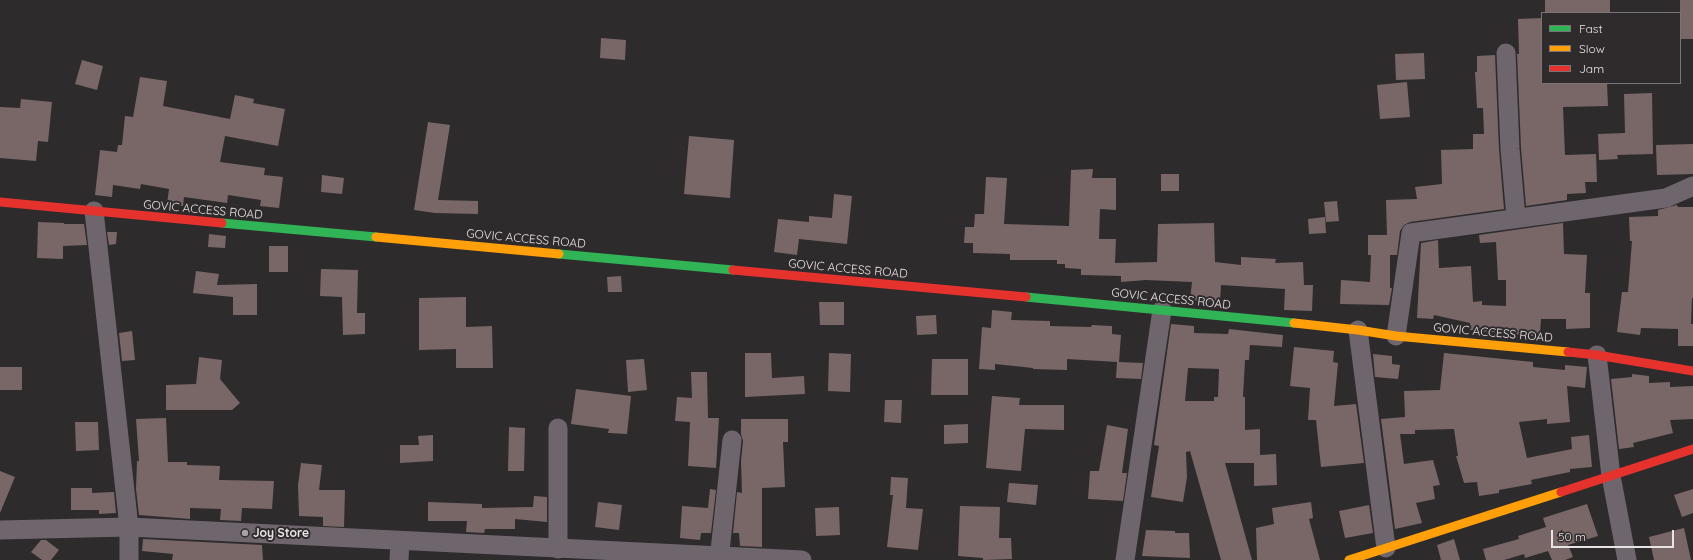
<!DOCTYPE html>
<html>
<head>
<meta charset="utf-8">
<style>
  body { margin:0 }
  #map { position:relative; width:1693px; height:560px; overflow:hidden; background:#2e2b2c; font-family:Quicksand,sans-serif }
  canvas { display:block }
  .legend { position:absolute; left:1541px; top:12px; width:140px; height:72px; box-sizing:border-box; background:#2f2a2b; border:1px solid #797475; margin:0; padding:5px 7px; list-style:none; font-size:12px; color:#e8e4e5 }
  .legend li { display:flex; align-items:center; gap:8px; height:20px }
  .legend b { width:20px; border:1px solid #797475 }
  .scale { position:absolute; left:1551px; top:530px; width:123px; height:18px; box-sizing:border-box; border:2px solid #e8e4e5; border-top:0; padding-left:5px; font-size:12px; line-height:14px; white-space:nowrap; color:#e8e4e5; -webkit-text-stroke:3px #2f2a2b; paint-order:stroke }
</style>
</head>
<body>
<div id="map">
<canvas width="1693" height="560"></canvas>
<ul class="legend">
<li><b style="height:5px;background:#30b455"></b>Fast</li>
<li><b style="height:5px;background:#ff9f0a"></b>Slow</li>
<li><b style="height:5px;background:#e5322d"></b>Jam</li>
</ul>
<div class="scale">50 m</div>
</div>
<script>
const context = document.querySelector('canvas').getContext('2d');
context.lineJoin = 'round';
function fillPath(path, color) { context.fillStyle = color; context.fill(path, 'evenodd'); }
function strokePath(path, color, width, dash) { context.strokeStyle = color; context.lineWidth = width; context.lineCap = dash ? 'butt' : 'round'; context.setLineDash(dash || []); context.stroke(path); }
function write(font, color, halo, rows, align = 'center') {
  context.font = font + ' Quicksand,sans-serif'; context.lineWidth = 4; context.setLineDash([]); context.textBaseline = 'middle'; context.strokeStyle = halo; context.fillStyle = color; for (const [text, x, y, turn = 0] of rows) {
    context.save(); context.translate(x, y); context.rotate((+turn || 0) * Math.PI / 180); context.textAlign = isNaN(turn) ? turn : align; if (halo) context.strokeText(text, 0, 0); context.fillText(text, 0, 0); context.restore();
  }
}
fillPath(new Path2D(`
  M1545 0H1610V13H1545Z
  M1680 0H1693V39H1680Z
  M1542 18V83H1607L1608 106 1563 107 1565 155 1596 154 1597 182H1585L1586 193 1567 194V200L1526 206 1521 148 1517 54H1519L1518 19Z
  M601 38 626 40 625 60 600 58Z
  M1424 53 1425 79 1396 80 1395 54Z
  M1495 55 1499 149 1504 209 1410 222 1404 225 1400 231 1397 255H1390V288H1392L1389 305 1340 304 1341 280 1370 282 1371 255H1368V235H1387L1386 200 1417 199 1415 187 1442 184 1441 150 1473 149V134H1484L1483 108H1477L1475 72H1477V56Z
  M82 60 103 66 97 90 75 84Z
  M140 77 167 81 163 106 230 119 235 95 254 99 253 103 285 109 278 146 225 136 220 162 265 168 264 175 283 177 279 208 260 206 261 200 228 195 227 203 184 197 183 206 167 204 169 189 141 184 140 189 113 185 112 197 95 195 100 150 117 152 118 145H122L125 116 133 117Z
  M1407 82 1410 117 1380 119 1377 85Z
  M1652 93 1653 154 1617 155 1618 159 1599 160 1598 134 1625 133 1624 94Z
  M21 99 52 102 48 142 38 141 36 161 0 158V107L20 108Z
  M428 122 450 125 438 200 478 201V214L435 213 414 210Z
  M689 136 734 140 730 198 684 194Z
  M1693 144V174L1657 175 1656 145Z
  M1093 169 1092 178H1116V210L1100 209 1099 239H1116L1115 263 1157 262 1158 224 1214 223 1215 262 1241 265V257L1276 259 1275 263 1303 262 1304 285H1313L1312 311 1284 310 1285 289 1221 285 1220 302 1190 300 1192 282 1146 280 1121 282V276L1081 275V269L1065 268V264H1057V260H1010V254L973 253V243H964L965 227H974L975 214H984L986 177 1007 178 1004 224 1069 226 1071 170Z
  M1161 174H1179V191H1161Z
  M322 175 344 178 342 194 321 192Z
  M834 194 852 196 847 244 799 239 797 255 774 252 778 219 809 222V216L832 218Z
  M1337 201 1339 221 1326 222 1324 202Z
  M1677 205 1678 207H1693V298H1692L1691 324H1693V346H1678V329L1641 328 1640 335 1617 332 1622 292H1628L1632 241H1630L1629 217 1658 216V210Z
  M1325 217 1326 233 1309 234 1308 219Z
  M38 222 64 223V224H84L87 245 63 246V259L37 258Z
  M1563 223 1564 254 1587 255 1585 293H1590V328L1566 329V319H1541L1540 334H1534V336L1470 330V323L1434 315 1433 319 1417 318 1421 243 1438 240 1439 268 1471 266 1473 302 1482 301V305L1506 306V280H1498L1496 242 1480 243 1479 235Z
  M107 232H117L116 244 109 245Z
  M209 234 226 236 225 248 208 247Z
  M269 246H288V272H269Z
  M321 269 358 270 357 313H365V334L343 335 342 297 320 296Z
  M196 271 219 274 217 285 257 284V315H233V297L193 293Z
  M621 276 622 292H608L607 277Z
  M466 297V327L492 326 493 368H456V349L419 350V298Z
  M819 302H844V325H820Z
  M992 310 1012 312 1011 320 1050 321V326L1091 327 1092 325 1112 326V334L1121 335 1119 362 1143 363 1141 379 1116 378 1117 362 1067 359V370L1033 369V368L995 364V370L979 369 982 327 991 328Z
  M936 315 937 334 917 335 916 316Z
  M1171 324 1194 326V333L1228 334 1229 329 1283 335 1282 347 1250 345 1249 360H1245L1243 397H1245V430L1260 429V455L1276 454 1277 485 1254 486V463H1225L1252 560H1221L1190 451 1186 452 1187 477 1183 502 1151 497 1159 446 1154 445ZM1188 368 1219 369 1218 397H1214V401H1185Z
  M132 331 135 360 122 361 119 333Z
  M1294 347 1334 351 1333 362 1338 363 1334 406 1356 404 1364 463 1321 467 1316 420H1308L1310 388 1290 386Z
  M745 353H771L772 378 804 376 805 394 745 397Z
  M829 353 851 354 850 392 828 391Z
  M1444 353 1533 362V367L1565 370V365L1587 367 1585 388 1567 386 1570 422 1547 424V419L1519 422 1527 458 1572 449 1571 437 1589 435 1592 467 1570 469V472L1531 480 1532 484 1499 490V493L1479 496 1477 482 1464 483 1456 456H1458L1454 429 1415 430V434H1400L1404 464 1433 460 1440 485 1433 486 1435 499 1416 503 1422 523 1395 529 1381 419 1405 417 1404 391 1440 390Z
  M1373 354 1392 356V364L1400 365 1398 379 1375 377Z
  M199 357 222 360 220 379 240 403 232 410H166V385L196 384Z
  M644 359 647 390 628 392 626 360Z
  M932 359H968V395H931Z
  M0 367H22V390H0Z
  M691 372H707L708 418H719L716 468 688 466 690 422 675 421 677 397 692 398Z
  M1632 374 1649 376V383L1670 382V387L1693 386V419L1670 420 1673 433 1633 443 1634 447 1619 449 1611 379 1632 377Z
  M576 389 631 396 627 434 608 433 609 429 571 424Z
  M992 396 1020 398 1019 405H1064V430L1025 429 1021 471 986 468Z
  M885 400H902L901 423 884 422Z
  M166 418 168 462H187V465L220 466 219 480 274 481 272 509 242 508 241 521 220 520 221 509 190 508V519L139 515 136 489 137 461H139L136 419Z
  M741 419H788V442H783L785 487 762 488V547L740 546 739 533H733L737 492 742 493 741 461 743 441 741 434Z
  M75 422H98L99 450 76 451Z
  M968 424V443L944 444V425Z
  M1107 425 1128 429 1122 473H1127L1123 501 1088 499 1090 471H1099Z
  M509 427 525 428 524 471H508Z
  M433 435V461L400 463V445H419L418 436Z
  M301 463 322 465 319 490H345L344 527 323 526V517L299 516 298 485Z
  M0 471 15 477 0 513Z
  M891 477 908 478 906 508 923 509 918 550 887 547 893 495H890Z
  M1009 483 1038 485 1036 505 1007 502Z
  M71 488H92V493L114 492 116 513 99 514V510H71Z
  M710 489 716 490 711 533H701L700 540 680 538 682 506 708 508Z
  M1693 489V513L1682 517 1674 495Z
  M534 496 547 497V522L515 519V529H485L484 533 466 532 467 521H428V502L482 504V508L533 507Z
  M598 502 622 505 619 530 595 527Z
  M1311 502 1313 518 1309 519 1320 560H1257L1256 528 1274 524 1272 508Z
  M1587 504 1598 536 1568 545 1573 557 1565 560H1552L1548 551 1525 558 1524 554 1504 560H1486L1483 549 1519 539 1518 536 1546 527 1543 518Z
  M1369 505 1373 533 1345 538 1339 511Z
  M960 506 1000 507 999 538H1011L1012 559 983 560V558L958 556Z
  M839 507 840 535 816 536 815 508Z
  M1684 528 1691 560H1654L1649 537Z
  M1146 530 1175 531V533H1189L1190 558 1142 556Z
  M143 539 262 545 263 560H172L173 554 142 551Z
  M1454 539 1460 560H1441L1437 545Z
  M41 540H46L59 550 51 560H42L31 552Z`), '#796767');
strokePath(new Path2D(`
  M1506 53 1510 149 1516 218
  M94 211 129 527V560
  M1358 330 1386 548
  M1396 336 1411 233 1666 198 1693 186
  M1597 355 1611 476 1627 560
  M558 428V549
  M0 530 129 527 802 560
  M399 560 400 541
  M719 560 732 440
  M1125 560 1162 310`), '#6f666d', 19);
strokePath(new Path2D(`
  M222 223 376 237
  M559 254 733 270
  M1026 297 1294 323`), '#30b455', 9);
strokePath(new Path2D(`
  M376 237 559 254
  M1294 323 1358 330 1396 336 1568 352
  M1349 560 1561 492`), '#ff9f0a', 9);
strokePath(new Path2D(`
  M0 202 222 223
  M733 270 1026 297
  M1568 352 1597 355 1693 371
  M1561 492 1693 449`), '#e5322d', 9);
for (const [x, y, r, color] of [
  [245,533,4,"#a7a3a4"]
]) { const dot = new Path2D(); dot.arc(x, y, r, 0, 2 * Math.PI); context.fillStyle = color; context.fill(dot); strokePath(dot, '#2f2a2b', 1.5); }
write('12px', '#e8e4e5', '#2f2a2b', [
  ["GOVIC ACCESS ROAD",203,210,5],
  ["GOVIC ACCESS ROAD",526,239,5],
  ["GOVIC ACCESS ROAD",848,269,5],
  ["GOVIC ACCESS ROAD",1171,299,6],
  ["GOVIC ACCESS ROAD",1493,333,5]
]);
write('bold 12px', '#e8e4e5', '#2f2a2b', [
  ["Joy Store",253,533]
], 'left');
</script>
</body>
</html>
